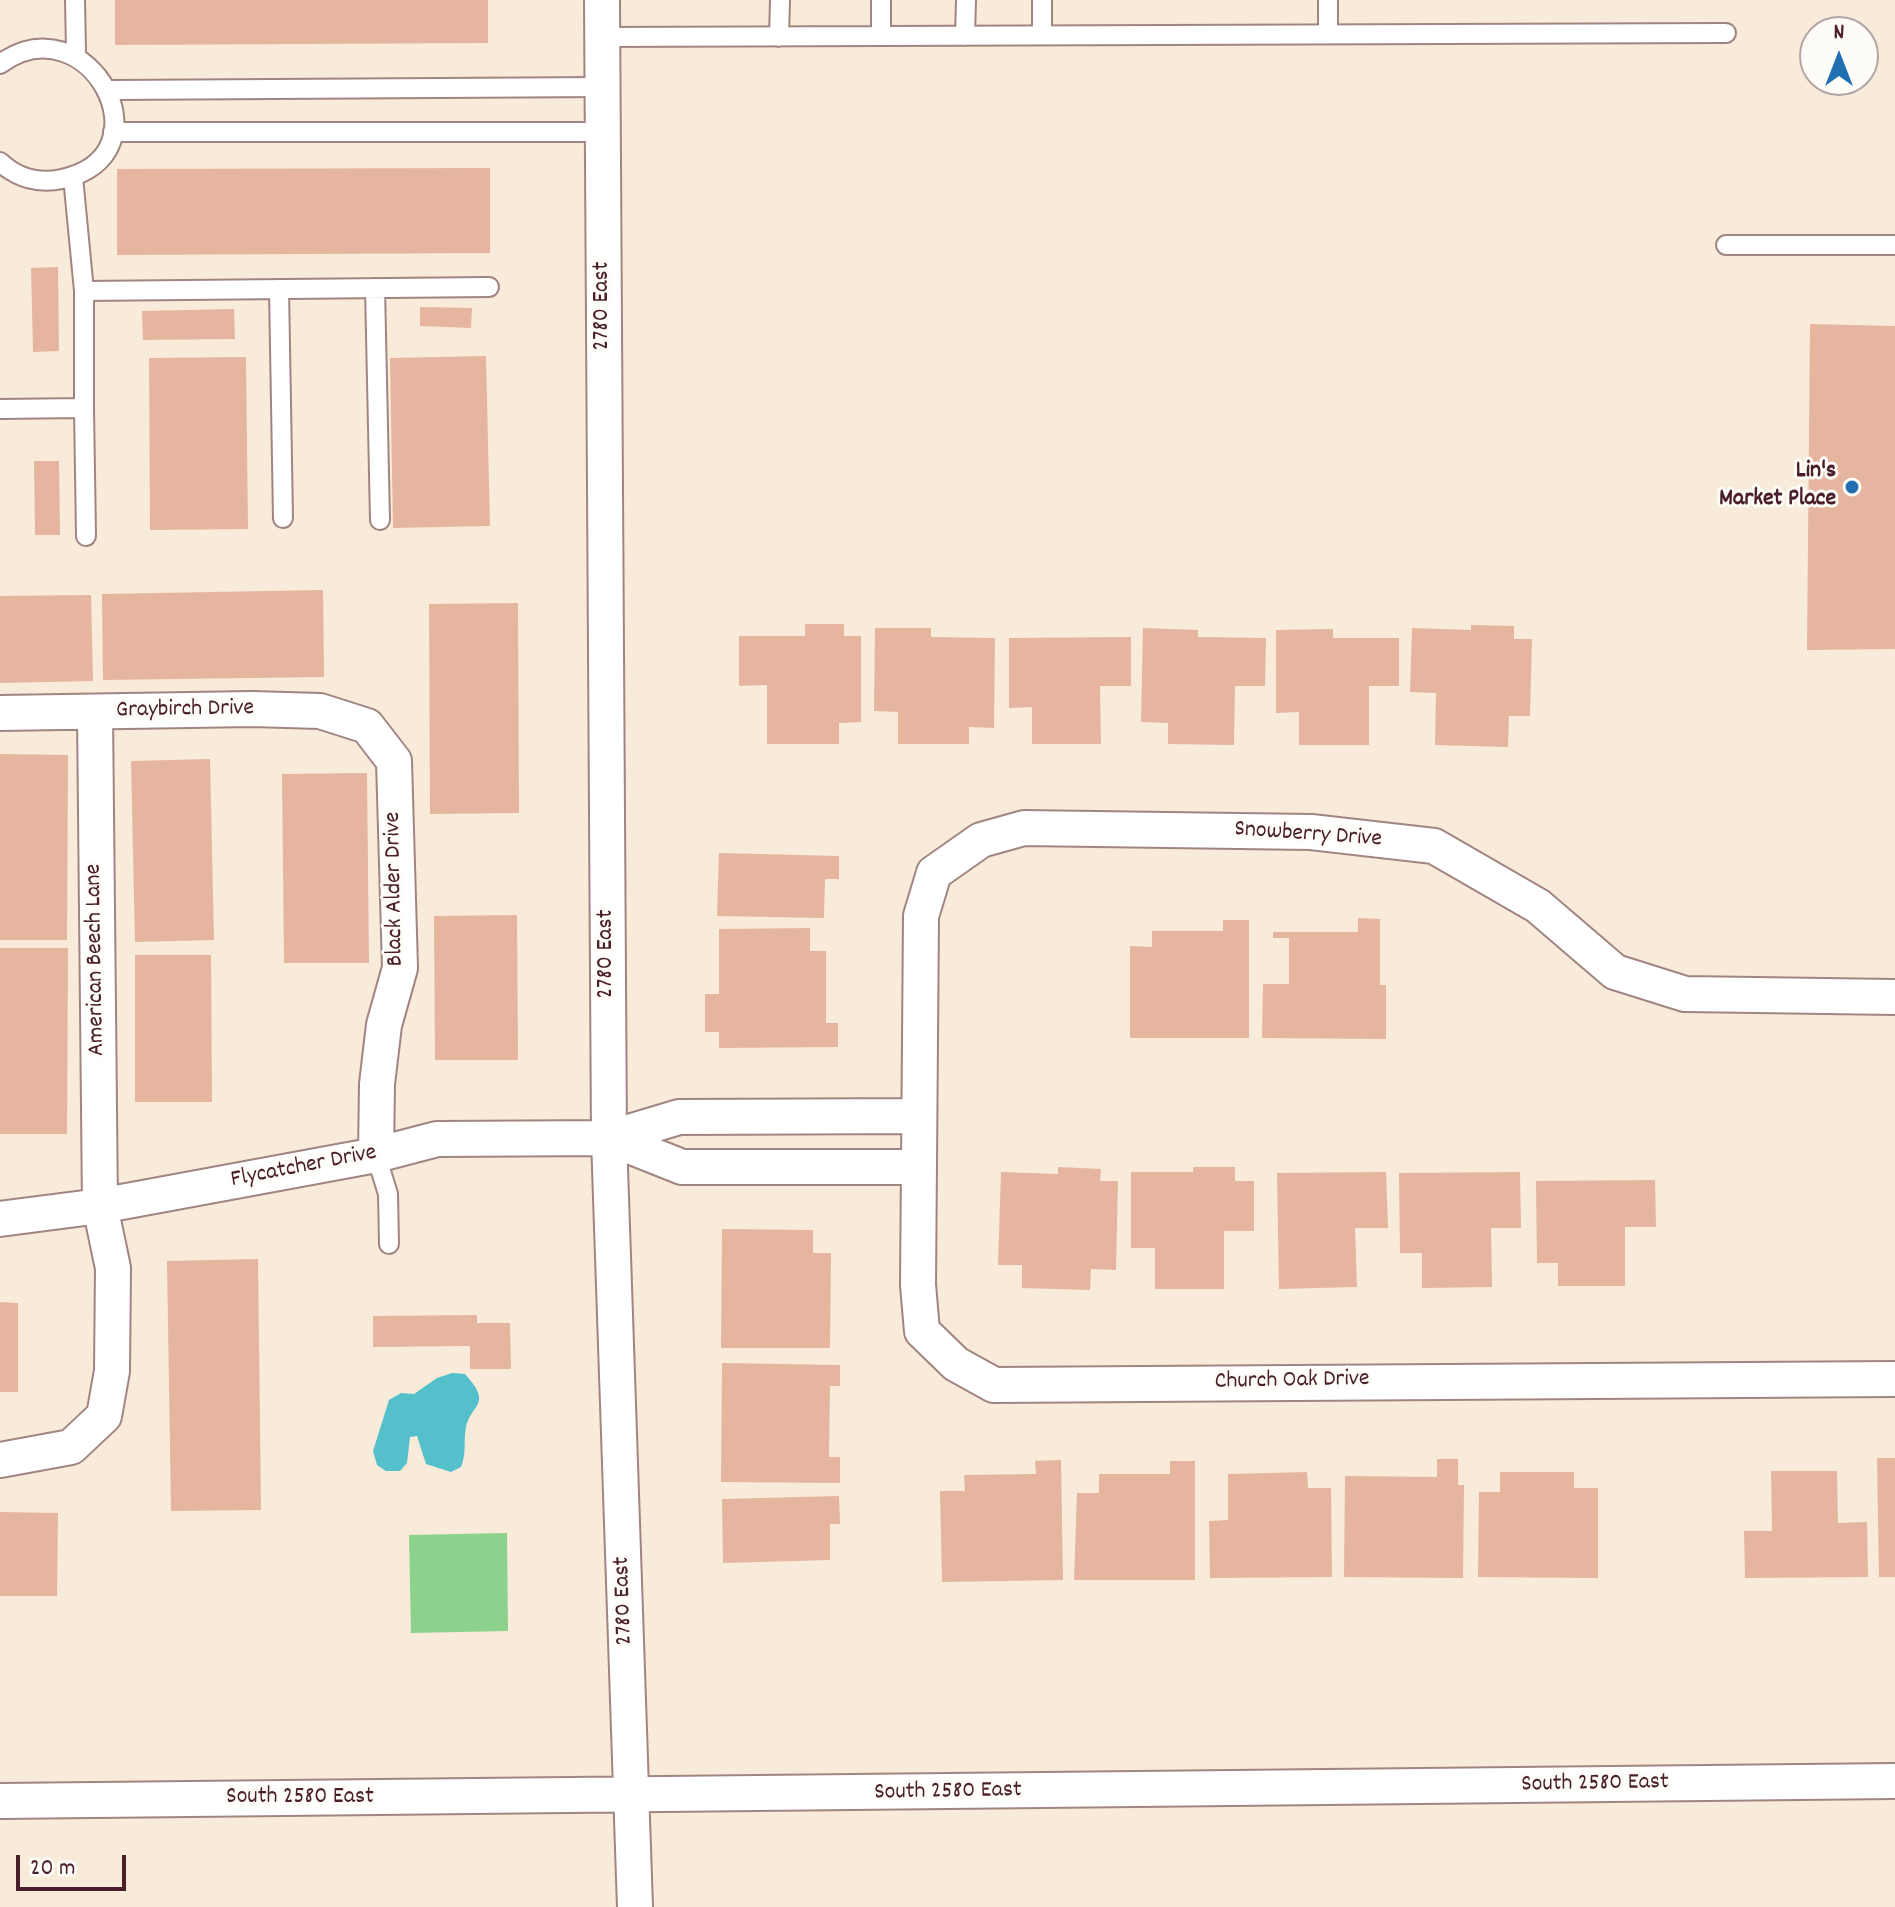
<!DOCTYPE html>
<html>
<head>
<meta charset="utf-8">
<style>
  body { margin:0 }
  #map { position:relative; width:1895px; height:1907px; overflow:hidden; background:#f8ebd9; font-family:Dekko,sans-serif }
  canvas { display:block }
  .north { position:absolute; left:1799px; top:16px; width:80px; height:80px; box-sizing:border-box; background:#fdfcf7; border:2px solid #b5a4a5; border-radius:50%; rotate:0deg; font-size:22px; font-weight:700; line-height:32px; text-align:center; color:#4a1f2b }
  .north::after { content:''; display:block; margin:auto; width:28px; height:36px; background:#1f6fb2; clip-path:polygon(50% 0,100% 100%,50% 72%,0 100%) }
  .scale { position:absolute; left:16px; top:1855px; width:110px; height:36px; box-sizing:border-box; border:4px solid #4a1f2b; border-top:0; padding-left:10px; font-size:24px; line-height:28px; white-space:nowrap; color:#4a1f2b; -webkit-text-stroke:6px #fdfcf7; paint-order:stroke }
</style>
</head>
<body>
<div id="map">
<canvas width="1895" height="1907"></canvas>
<div class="north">N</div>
<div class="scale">20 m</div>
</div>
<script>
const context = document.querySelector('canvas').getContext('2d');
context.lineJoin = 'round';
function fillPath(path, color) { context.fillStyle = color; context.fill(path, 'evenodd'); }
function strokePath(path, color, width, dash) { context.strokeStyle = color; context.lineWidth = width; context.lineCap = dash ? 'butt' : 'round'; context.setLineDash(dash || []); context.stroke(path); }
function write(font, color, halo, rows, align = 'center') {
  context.font = font + ' Dekko,sans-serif'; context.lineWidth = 6; context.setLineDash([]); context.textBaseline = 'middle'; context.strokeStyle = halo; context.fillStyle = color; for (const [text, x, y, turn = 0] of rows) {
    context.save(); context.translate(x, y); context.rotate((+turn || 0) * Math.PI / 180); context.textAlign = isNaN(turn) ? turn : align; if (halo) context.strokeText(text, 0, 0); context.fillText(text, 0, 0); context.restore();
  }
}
fillPath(new Path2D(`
  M507 1533 508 1631 411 1633 409 1535Z`), '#8cd28d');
fillPath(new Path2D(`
  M452 1373 465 1374C493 1405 472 1403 466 1427 463 1441 467 1453 461 1467L451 1472 426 1464 417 1436 410 1437 407 1463 400 1471H386L377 1465 373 1451 389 1400 401 1393 414 1394 437 1378Z`), '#53c0cc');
fillPath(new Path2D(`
  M115 0H488V43L115 45Z
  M490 168V253L117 255V169Z
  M58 267 59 351 33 352 31 268Z
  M420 307 472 308 471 328 420 326Z
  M234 309 235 339 143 340 142 311Z
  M1810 324 1895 326V649L1807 650Z
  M486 356 490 526 393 528 390 358Z
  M246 357 248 529 150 530 149 358Z
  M34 461H59L60 535H35Z
  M323 590 324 677 103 680 102 594Z
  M91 595 93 681 0 683V596Z
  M518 603 519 813 430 814 429 604Z
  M805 624H844V636H861V722L839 723V744H767V685L739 686V636H805Z
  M1471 625 1514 626V639H1532L1530 716H1509L1508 747 1435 745 1436 693 1410 692 1412 628 1471 630Z
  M875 628H931V637L995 638 994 728 969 727V744H898V712L874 711Z
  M1143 628 1198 630V637L1266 638 1265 686H1235L1234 745 1168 744V723L1141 722Z
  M1333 629V638H1399V686H1369V745H1299V712L1276 713V630Z
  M1131 637V686H1100L1101 744H1032V707L1009 708V638Z
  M0 754 68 755 67 940H0Z
  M210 759 214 940 135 942 131 761Z
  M367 773 369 963H284L282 774Z
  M719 853 839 856V879H825L824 918 717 916Z
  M517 915 518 1060H435L434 916Z
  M1358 918 1380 919V985H1386V1039L1262 1038 1263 984H1289V938H1273V932H1358Z
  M1223 920H1249V1038H1130V946L1152 947V931H1223Z
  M810 928V951H826V1023H838V1047L719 1048V1032H705V994H719V929Z
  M0 948H68L67 1134H0Z
  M135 955H211L212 1102H135Z
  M1058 1167 1101 1169 1100 1181H1118L1116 1270 1091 1269 1090 1290 1022 1288V1265H998L1001 1172 1058 1174Z
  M1193 1167H1235V1181H1254V1231H1224V1289H1155V1248H1131V1172H1193Z
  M1386 1172 1388 1228H1355L1357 1287 1279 1289 1277 1173Z
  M1520 1172 1521 1228H1491L1492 1287 1422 1288V1253H1400L1399 1173Z
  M1655 1180 1656 1227H1625V1286H1558V1263H1537L1536 1181Z
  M722 1229 813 1230V1253H831L830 1348H721Z
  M258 1259 261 1510 171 1511 167 1261Z
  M0 1302 18 1303V1392H0Z
  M477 1315V1323H510L511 1369H470V1346L373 1347V1316Z
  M722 1363 840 1365V1386H830L829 1457H840V1483L721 1482Z
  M1877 1458H1895V1577H1879Z
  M1437 1459H1458V1485H1464L1463 1578 1344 1577 1345 1476 1437 1477Z
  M1061 1460 1063 1580 942 1582 940 1491H965L964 1475 1036 1474 1035 1461Z
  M1170 1461H1195V1580H1074L1077 1493H1099V1474H1170Z
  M1771 1471H1837L1838 1523 1867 1522 1868 1577 1745 1578 1744 1531H1772Z
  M1307 1472 1308 1488H1331L1332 1577 1210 1578 1209 1521 1228 1520V1474Z
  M1500 1472H1574V1488H1598V1578L1478 1577 1479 1492H1500Z
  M839 1496 840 1524H830V1560L723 1563 722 1499Z
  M0 1512 58 1513 57 1596H0Z`), '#e5b59f');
const lane = new Path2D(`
  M75 0 76 51
  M881 0V36
  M1042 0V35
  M1328 0V34
  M965 36 966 0
  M602 37 1726 33
  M779 37 780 0
  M0 64C88 0 172 155 62 179 39 184 17 178 0 162
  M111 90 602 87
  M113 132H603
  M73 177 84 291V408
  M1726 245H1895
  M375 288 380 520
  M279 289 283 518
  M84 291 489 287
  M0 409 84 408 86 536
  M376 1155 388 1194 389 1244`);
const street = new Path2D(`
  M602 0 609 1138 635 1907
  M0 713 252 709 320 711 367 726 394 761 400 968 384 1025 377 1084 376 1155
  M1895 997 1685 994 1615 972 1538 906 1434 846 1311 832 1024 828 981 840 934 873 921 916 918 1285 922 1331 956 1364 994 1385 1895 1379
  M609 1138 682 1167H919
  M0 1219 100 1206 376 1155 437 1139 609 1138 679 1117 919 1116
  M0 1460 71 1447 104 1416 112 1371 113 1268 100 1206 95 713
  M0 1801 1895 1781`);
strokePath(lane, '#a18582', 22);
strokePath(street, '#a18582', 38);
strokePath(lane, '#fff', 18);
strokePath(street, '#fff', 34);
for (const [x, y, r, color] of [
  [1852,487,8,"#1f6fb2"]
]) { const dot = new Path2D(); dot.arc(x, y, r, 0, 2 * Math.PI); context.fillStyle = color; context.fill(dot); strokePath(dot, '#fdfcf7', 3); }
write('24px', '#4a1f2b', '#fdfcf7', [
  ["2780 East",604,306,-90],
  ["Graybirch Drive",185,711,-1],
  ["Snowberry Drive",1308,836,4],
  ["Black Alder Drive",396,889,-91],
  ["2780 East",608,954,-90],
  ["American Beech Lane",97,960,-91],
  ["Flycatcher Drive",304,1168,-11],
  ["Church Oak Drive",1292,1382,-1],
  ["2780 East",625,1601,-92],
  ["South 2580 East",1595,1785,-1],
  ["South 2580 East",948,1793,-1],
  ["South 2580 East",300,1799]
]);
write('bold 24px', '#4a1f2b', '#fdfcf7', [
  ["Lin's",1836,473],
  ["Market Place",1836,501]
], 'right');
</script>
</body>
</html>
